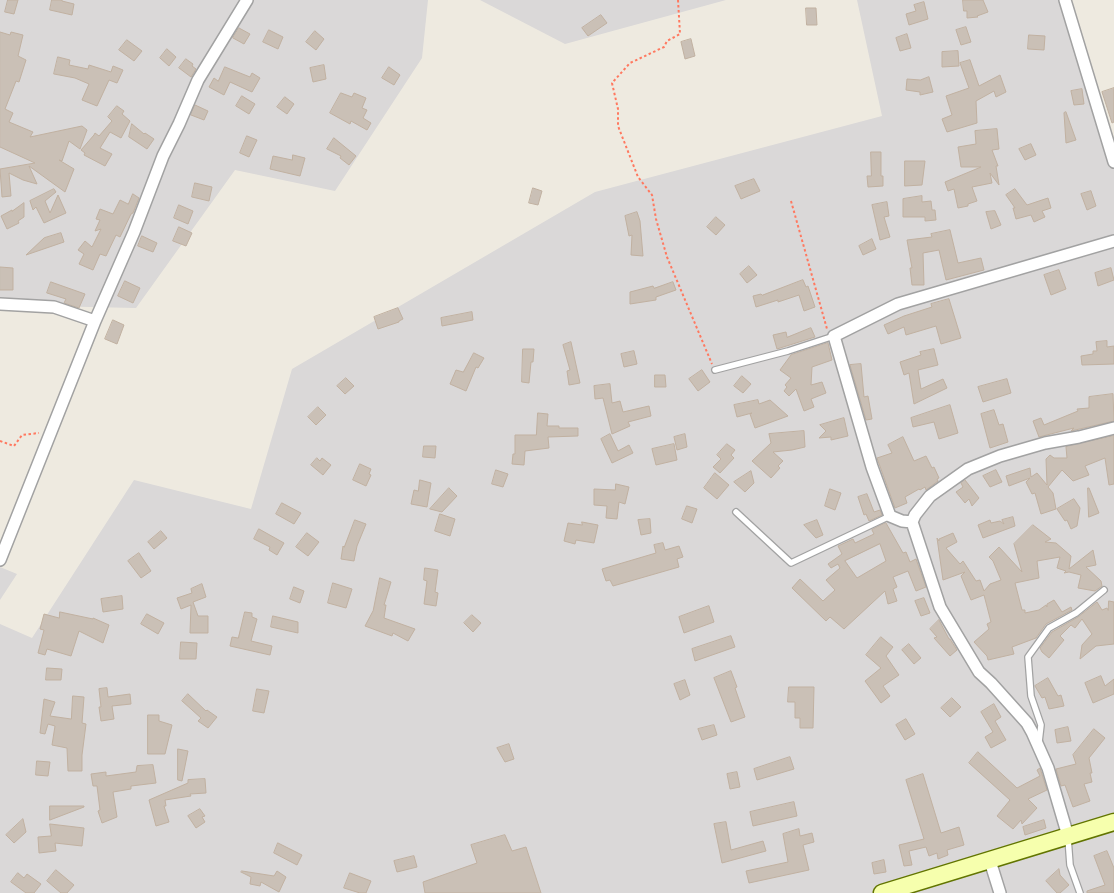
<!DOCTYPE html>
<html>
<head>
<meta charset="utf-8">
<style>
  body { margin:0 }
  canvas { display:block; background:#eeeae0 }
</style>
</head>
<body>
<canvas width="1114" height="893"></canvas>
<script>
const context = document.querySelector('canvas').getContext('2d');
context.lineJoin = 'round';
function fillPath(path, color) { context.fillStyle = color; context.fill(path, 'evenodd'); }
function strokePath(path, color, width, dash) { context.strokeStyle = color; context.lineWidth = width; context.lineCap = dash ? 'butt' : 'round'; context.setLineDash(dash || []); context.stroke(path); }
fillPath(new Path2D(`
  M0 0H428L422 58 335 191 235 170 136 308 0 305Z
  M480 0H726L565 44Z
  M857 0H1059L1114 157V893H0V624L32 638 134 480 251 509 292 369 595 192 882 116Z
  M0 567 17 574 0 600Z`), '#dad8d8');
const building = new Path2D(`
  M8 0H18L14 14 5 12Z
  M52 0H62V1L74 4 72 15 50 10Z
  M963 0H983L988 12 977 16 978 17 967 18V11H964Z
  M924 2 928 19 909 25 906 14 916 11 914 5Z
  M806 8H816L817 25H807Z
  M601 15 607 23 588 36 582 28Z
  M966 27 971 42 961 45 956 30Z
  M239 28 250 34 244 44 233 38Z
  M269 30 283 37 278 49 263 42Z
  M315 31 324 39 316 50 306 42Z
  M0 32 10 35 11 32 23 35 18 56 26 60 19 82 16 81 5 109 13 113 9 122 33 132 30 137 82 126 87 130 80 149 69 141 62 161 59 160 74 169 65 192 29 166 37 184 23 180 9 173 11 196 2 197 0 169 35 163 0 147Z
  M907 34 911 48 900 51 896 38Z
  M1029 35 1045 36 1044 50 1028 49Z
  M691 39 695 56 685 59 681 42Z
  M127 40 142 51 134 61 119 50Z
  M167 49 176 57 169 66 160 58Z
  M958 51 959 66 942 67V52Z
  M58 57 70 60 69 65 88 69 89 65 111 72 113 66 123 70 117 83 109 80 97 106 82 100 89 84 75 78 54 74Z
  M186 59 193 64 192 66 196 69 191 77 179 68Z
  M970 60 979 86 1000 75 1006 92 996 97 994 91 976 101 977 123 947 132 942 119 952 115 946 96 969 88 960 63Z
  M324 65 326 79 313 82 310 68Z
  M225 67 250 77 252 73 260 78 252 92 230 82 224 95 209 87 214 78 218 81Z
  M389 67 400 75 394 85 382 78Z
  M929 77 933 92 920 95V92L906 90 907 79 920 80Z
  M1114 88V122L1112 123 1102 92Z
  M1082 89 1084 104 1074 105 1071 91Z
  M341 93 352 97 354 93 366 98 362 108 367 110 363 118 371 123 367 130 351 121 350 124 330 113Z
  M242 96 255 104 249 114 236 106Z
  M285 97 294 104 287 114 277 107Z
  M195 105 208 111 204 120 191 115Z
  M117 106 124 111 122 114 130 121 121 138 110 132 100 148 112 154 105 166 84 155 85 153 81 150 94 135 95 133 99 136 112 121 108 117Z
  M1066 112 1076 140 1066 143 1064 113Z
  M132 124 144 134 145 133 154 139 147 149 129 137Z
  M997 129 999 149 992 150 998 166H996L999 185 990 173 992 183 972 187 977 201 968 204V206L958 208 954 189 948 191 945 182 981 167H961L958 147 976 144 975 131Z
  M247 136 257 140 249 157 240 153Z
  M334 138 356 156 349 165 340 158 341 156 327 149Z
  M1031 144 1036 155 1025 160 1019 149Z
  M871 152H881V176H883V186L868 187 867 176H871Z
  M293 155 305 158 300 176 270 169 273 156 292 160Z
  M905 161H925L922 185 905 186Z
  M754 179 760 191 741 199 735 186Z
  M195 183 212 187 209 201 192 197Z
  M533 188 542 191 538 205 529 203Z
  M54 189 56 192 45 201 50 213 58 195 66 213 44 223 36 207 33 210 30 201Z
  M1015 189 1027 205 1048 198 1051 208 1042 211 1045 217 1034 222 1031 215 1016 219 1013 208H1015L1006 195Z
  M1091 191 1096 206 1087 210 1081 194Z
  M133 194 139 198 133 213 131 214 120 237 116 235 106 256 100 254 93 270 79 264 84 254 78 250 85 241 92 247 101 229 95 231 100 220 96 219 100 209 113 214 120 200 128 204Z
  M922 196V202L931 201 932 210H935L936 220 925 221V217H903V199Z
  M887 202 889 216 884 217 890 237 880 240 872 205Z
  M24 203V217L18 221 19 223 7 229 1 216 12 210V211Z
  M179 205 193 211 188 224 174 218Z
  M995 211 1001 225 991 229 986 212Z
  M637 212 640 221 643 256 631 255 632 235 629 236 625 216Z
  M716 217 725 225 716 235 707 227Z
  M179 227 192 233 186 246 173 241Z
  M950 230 958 263 981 258 984 270 946 280 939 250 923 253 924 285H912L910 268H912L907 240 932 237 931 234Z
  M61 233 64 242 26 255 44 238Z
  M142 236 157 243 153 252 138 246Z
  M872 239 876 249 863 255 859 246Z
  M749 266 757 275 747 283 740 274Z
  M0 267 13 268V290H0Z
  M1111 268 1114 280 1098 286 1095 273Z
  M1059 270 1066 289 1051 295 1044 275Z
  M803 280 806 287 808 286 815 307 804 311 799 295 778 302V300L756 307 753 296 761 294 762 295Z
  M125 281 140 288 133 303 118 296Z
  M51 282 85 294 79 308 64 303 66 299 47 293Z
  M673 282 676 290 656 297V300L630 304V292L653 286 654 288Z
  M949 299 961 338 941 344 936 326 906 335 904 327 888 334 884 325 904 316 932 307 931 304Z
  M398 308 403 319 399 321V322L378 329 374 317Z
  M472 312 473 320 442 326 441 318Z
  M113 320 124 325 117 344 105 339Z
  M811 328 815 337 777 349 773 335 786 332 787 337Z
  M1107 341V347L1114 346V364L1082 365 1081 356 1093 354V351H1097L1096 342Z
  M571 342 580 383 569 385 567 371 570 370 563 345Z
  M828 343 832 360 812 367 811 385 822 382 826 393 811 399 814 407 804 411 796 389 789 396 784 391 787 387 785 385 791 378 780 370 791 355Z
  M523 349H534L533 362H531L529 383 522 382Z
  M934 349 938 365 918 370 921 389 943 379 947 388 914 404 909 373 904 375 900 362 921 355 920 352Z
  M634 351 637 364 624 367 621 354Z
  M474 353 484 358 478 368 476 367 466 391 450 384 456 370 463 372Z
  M861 364 864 397 868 396 872 419 866 420 850 365Z
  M702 370 710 382 698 391 689 379Z
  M655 375H665L666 387H655Z
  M742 376 751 384 743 393 734 386Z
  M346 378 354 386 345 394 337 386Z
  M1007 379 1011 393 983 402 978 387Z
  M610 384 612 403 620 401 623 412 649 406 651 416 628 422 630 426 612 434 603 398 595 399 594 386Z
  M1113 394 1114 421 1071 431 1074 428 1039 437 1033 421 1041 418 1044 425 1078 411 1077 409 1089 408V397Z
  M758 400 759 404 770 400 788 416 755 428 750 414 752 413 737 417 734 405Z
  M950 405 958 433 939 439 934 422 913 427 911 418Z
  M318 407 326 415 316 425 308 417Z
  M994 410 999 425 1003 424 1008 442 990 448 981 414Z
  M538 413 548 414 547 426H559V428H578V436L548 437 549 448 525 451 524 465 512 464 513 454H515V435H536Z
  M844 418 848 436 831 440V437L819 438 826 431 820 425Z
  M804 431 805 447 792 450 773 452 783 461 778 466 780 468 771 478 752 461 771 443 769 434Z
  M610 434 618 451 629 445 633 453 612 463 601 439Z
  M685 434 687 447 677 450 674 437Z
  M1114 436V484L1109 485 1105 458 1085 466 1089 475 1073 481 1062 470 1048 487 1053 493 1056 509 1041 514 1035 493 1032 494 1026 482 1030 478 1009 486 1006 476 1030 468 1031 477 1037 473 1047 485 1046 459 1050 455 1054 458H1067L1066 447Z
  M903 437 914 461 926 456 932 468 934 467 939 478 937 479 938 481 926 490 925 487 920 490 919 489 905 497 907 503 895 508 877 458 892 453 888 445Z
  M674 444 677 460 656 465 652 449Z
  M727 444 735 450 731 455 734 458 720 473 713 467 721 459 717 455Z
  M424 446H436L435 458 423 457Z
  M317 458 320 461 322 458 331 465 323 475 311 465Z
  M360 464 371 469 369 474 371 475 366 486 353 480Z
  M496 470 508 474 503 487 492 484Z
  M996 470 1002 482 990 487 983 476Z
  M751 471 754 483 745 492 734 482Z
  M715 473 729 485 717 499 704 488Z
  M420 480 431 483 427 507 411 504 414 490 418 491Z
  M965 480 979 498 972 506 969 499 965 503 956 492 963 487 961 483Z
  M616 484 629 487 625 504 619 502 617 519 606 518 607 506 594 505V489L615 490Z
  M449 488 457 496 442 512 430 509Z
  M1088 488H1089L1099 513 1089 517Z
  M830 489 841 493 835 510 825 506Z
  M867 494 874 512 880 510 882 515 869 521 866 514 864 515 858 497Z
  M1074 499 1080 508 1077 526 1071 529 1067 520 1065 521 1057 509Z
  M282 503 301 513 294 524 276 514Z
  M687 506 697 509 692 523 682 519Z
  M440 514 455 519 450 536 435 531Z
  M1013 517 1015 526 983 538 978 525 990 520 991 523 1000 521 1004 524 1002 520Z
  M650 519 651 533 641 535 638 520Z
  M355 520 366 524 357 546 354 561 341 559 343 546 344 547Z
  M817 520 823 535 816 538 804 525Z
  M582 522 598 525 594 543 576 540 575 544 564 541 568 523 582 525Z
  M886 523 903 553 906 552 910 562 916 559 926 587 916 591 908 571 893 577 897 587 893 589 897 601 888 604 885 591 844 629 830 617 826 621 792 588 800 579 823 601 835 590 826 580 840 568 838 564 831 568 828 564 842 554 838 546 853 539 855 543 874 534 872 530ZM880 544 886 561 857 578 845 561Z
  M1033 525 1051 539 1045 542 1056 543 1071 556 1069 569 1093 550 1096 565 1086 567 1101 581 1102 586 1095 591 1078 588 1081 575 1069 572 1064 573 1066 571 1057 568 1060 557 1037 561 1039 578 1015 583 1022 610H1025V613L1039 610 1046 605 1047 607V604L1054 600 1062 612 1071 607 1072 610 1046 624 1036 638 1012 647 1014 654 988 660 987 656 974 642 989 629 987 624 991 622 984 595 971 600 961 576 965 572 943 580 937 538 939 541V539L953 533 957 542 946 548 960 564 963 561 976 581 980 580 984 591 990 584 1001 580 993 561 989 557 999 547 1022 572 1014 544Z
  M259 529 284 543 277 555 269 550 270 547 254 539Z
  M161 531 167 538 154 549 148 542Z
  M307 533 319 542 308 556 296 547Z
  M663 543 665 550 679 546 683 557 677 559 679 567 613 586 610 580 606 581 602 569 656 553 654 545Z
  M139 553 151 571 141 578 128 561Z
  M425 568 438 570 435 592 438 593 436 606 424 604 427 581 424 580Z
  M380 578 391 582 384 605H386L384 618 415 629 408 641 393 633 392 636 365 626 373 611Z
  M333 583 352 589 346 608 328 603Z
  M202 584 206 597 193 602 198 616H208V633H190L191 605 181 609 177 598 192 593 191 589Z
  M294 587 304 591 300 603 290 599Z
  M122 596 123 609 103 612 101 599Z
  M924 598 930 613 921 616 915 601Z
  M1109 601 1114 602V644L1096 646 1080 659 1082 645 1092 634 1082 619 1075 628 1071 625 1060 636 1064 640 1049 658 1042 652 1040 648 1052 632 1078 617 1097 602 1102 610 1107 608 1108 610Z
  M709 606 714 622 684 633 679 617Z
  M60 612 93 619V618L109 625 103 643 79 631 71 656 47 649 45 655 38 653 44 630 40 629 44 614 59 618Z
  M245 612 252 613V617L257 619 251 641 272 646 270 655 230 646 232 637 238 638Z
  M147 614 164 623 158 634 141 624Z
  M472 615 481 623 473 632 464 623Z
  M273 616 298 622V633L271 627Z
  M939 620 949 639H950L957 650 950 656 934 638 937 637 930 629Z
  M731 636 735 647 695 661 692 649Z
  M881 637 893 647 886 656 899 675 883 686 890 696 881 703 865 681 881 668 866 655Z
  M181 642 197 643 196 659H180Z
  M909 644 921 658 914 664 902 650Z
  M47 668 62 669 61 680H46Z
  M731 671 737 687 735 688 745 717 731 722 714 678Z
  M1101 676 1105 686 1114 679V694L1093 703 1085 683Z
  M1048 678 1058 696 1061 695 1064 706 1049 709 1045 697 1042 698 1035 686Z
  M685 680 690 695 680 700 674 684Z
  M789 687H814L813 728H800V718H795V702H788Z
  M107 688 108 697 130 694 131 704 112 706 114 719 101 721 99 707H101L99 689Z
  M257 689 269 691 264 713 253 711Z
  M188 694 206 711 207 710 217 717 208 728 198 721 201 718 182 701Z
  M73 696 84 697 82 723 86 724 82 755V771H68L67 748 52 745 55 726 48 724 45 734 40 733 44 699 55 702 50 716 71 719Z
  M952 698 961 707 950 717 941 708Z
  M994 704 1001 717 995 721 1006 740 991 748 985 737 993 732 981 712Z
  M148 715H159V721L172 725 165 754H148Z
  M906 719 915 734 905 740 896 725Z
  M714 725 717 735 702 740 698 729Z
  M1068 727 1071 741 1057 743 1055 730Z
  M1094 729 1105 738 1089 758 1092 773H1090L1092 782 1084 784 1090 801 1073 807 1065 785 1061 786 1056 769 1076 764 1073 755Z
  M509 744 514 759 505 762 497 748Z
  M178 749 188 751 182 781 178 780Z
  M978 752 1017 788 1040 776 1037 770 1040 768 1047 790 1028 799 1037 808 1022 824 1021 820 1013 829 997 816 1010 800 969 763Z
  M790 757 794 769 757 780 754 769Z
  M37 761 50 762 48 776 36 775Z
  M153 765 156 783 131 786V789L113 792 117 817 102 823 98 811 100 810 97 786H93L91 774 106 772V776L136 772 137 766Z
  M737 772 740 787 730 789 727 774Z
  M923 774 941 833 959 827 964 845 947 850 948 855 938 859 937 853 929 856 926 847 909 851 912 865 904 866 899 845 924 839 906 780Z
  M205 779 206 793 190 794 191 796 165 800 166 806H164L169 822 156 826 149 800 188 783V780Z
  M794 802 797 816 753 826 750 812Z
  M50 806H84V807L50 820Z
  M200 809 205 816 202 817 205 822 196 828 188 816Z
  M23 819 26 832 14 843 6 835Z
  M1044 820 1046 828 1025 835 1023 827Z
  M726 822 731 850 763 841 766 851 722 863 714 824Z
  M50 824 84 828 82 846 55 843 56 851 39 853 38 837 51 836Z
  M799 829 800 836 812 833 814 842 803 845 809 870 749 883 746 871 788 862 783 834Z
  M505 835 512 851 526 847 541 893H425L423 882 477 863 471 845Z
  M278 843 302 855 297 865 274 853Z
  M1107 851 1114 868V893H1087V891L1105 885 1094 856Z
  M414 856 417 867 397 872 394 861Z
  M884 860 886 872 874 874 872 863Z
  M1059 869 1060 875 1069 885 1060 893H1057L1046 881Z
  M56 870 74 885 67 893H61L47 881Z
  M242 871 274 876 277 871 286 877 279 892 261 882 260 886 250 884 251 877 241 872Z
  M18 873 24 878 27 874 41 884 34 893H26L11 882Z
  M350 873 371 881 366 893H360L344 888Z`);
fillPath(building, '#cac0b6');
strokePath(building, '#c1b1a1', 1);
const service = new Path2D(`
  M715 370 788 351 834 336
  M736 512 791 563 890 516
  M1039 742 1041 725 1031 696 1028 657 1049 628 1076 613 1104 590
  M1068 838 1070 865 1080 893`);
const minor = new Path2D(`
  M1065 0 1114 162
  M0 304 54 307 95 321
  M912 522 902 521 890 516 872 467 834 336 898 304 1114 241
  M0 560 95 321 134 232 163 156 179 124 198 80 247 0
  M1068 836 1048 768 1032 732 1027 723 991 683 979 672 940 607 912 522 915 515 930 496 968 469 1000 456 1045 443 1079 437 1114 428
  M990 861 1000 893`);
const secondary = new Path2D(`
  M882 893 1114 822`);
strokePath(service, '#a2a2a2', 8);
strokePath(minor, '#a2a2a2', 14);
strokePath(secondary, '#627500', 19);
strokePath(new Path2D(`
  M678 0 680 34 667 41 664 47 630 63 612 83 618 109V126L638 177 652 195 656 219 667 257 712 364
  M791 201 827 329
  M0 441 14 446 22 435 39 433`), '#ff7960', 2, [2.5, 2.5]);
strokePath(service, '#fff', 5.5);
strokePath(minor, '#fff', 11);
strokePath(secondary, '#f6ffad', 16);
</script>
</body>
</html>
